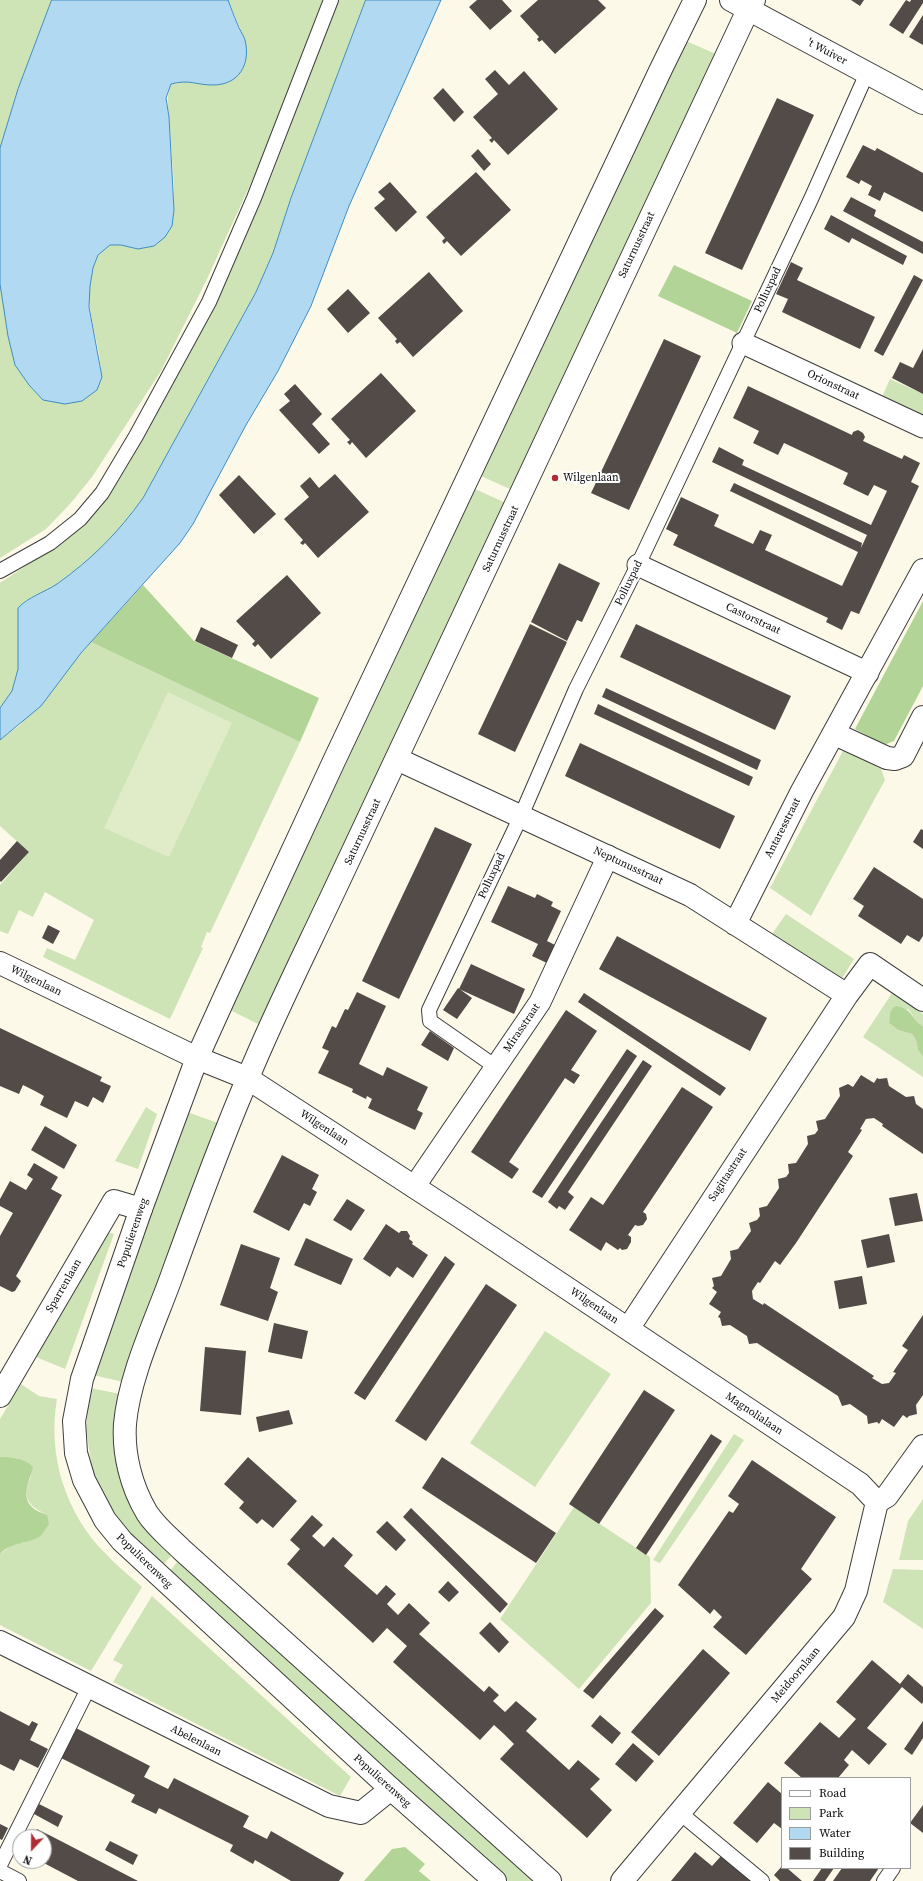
<!DOCTYPE html>
<html>
<head>
<meta charset="utf-8">
<style>
  body { margin:0 }
  #map { position:relative; width:923px; height:1881px; overflow:hidden; background:#fdf9e8; font-family:"Source Serif 4",serif }
  canvas { display:block }
  .legend { position:absolute; left:781px; top:1777px; width:130px; height:92px; box-sizing:border-box; background:#fff; border:1px solid #9d9d9d; margin:0; padding:5px 7px; list-style:none; font-size:12px; color:#0a0a0a }
  .legend li { display:flex; align-items:center; gap:8px; height:20px }
  .legend b { width:20px; border:1px solid #9d9d9d }
  .north { position:absolute; left:12px; top:1829px; width:40px; height:40px; box-sizing:border-box; background:#fff; border:1px solid #9d9d9d; border-radius:50%; rotate:202deg; font-size:11px; font-weight:700; line-height:16px; text-align:center; color:#0a0a0a }
  .north::after { content:''; display:block; margin:auto; width:14px; height:18px; background:#ae2d35; clip-path:polygon(50% 0,100% 100%,50% 72%,0 100%) }
</style>
</head>
<body>
<div id="map">
<canvas width="923" height="1881"></canvas>
<ul class="legend">
<li><b style="height:5px;background:#fff"></b>Road</li>
<li><b style="height:11px;background:#cee4b6"></b>Park</li>
<li><b style="height:11px;background:#b1d9f1"></b>Water</li>
<li><b style="height:11px;background:#524b47"></b>Building</li>
</ul>
<div class="north">N</div>
</div>
<script>
const context = document.querySelector('canvas').getContext('2d');
context.lineJoin = 'round';
function fillPath(path, color) { context.fillStyle = color; context.fill(path, 'evenodd'); }
function strokePath(path, color, width, dash) { context.strokeStyle = color; context.lineWidth = width; context.lineCap = dash ? 'butt' : 'round'; context.setLineDash(dash || []); context.stroke(path); }
function write(font, color, halo, rows, align = 'center') {
  context.font = font + ' "Source Serif 4",serif'; context.lineWidth = 4; context.setLineDash([]); context.textBaseline = 'middle'; context.strokeStyle = halo; context.fillStyle = color; for (const [text, x, y, turn = 0] of rows) {
    context.save(); context.translate(x, y); context.rotate((+turn || 0) * Math.PI / 180); context.textAlign = isNaN(turn) ? turn : align; if (halo) context.strokeText(text, 0, 0); context.fillText(text, 0, 0); context.restore();
  }
}
fillPath(new Path2D(`
  M0 0H52L18 89 0 148Z
  M228 0H326L255 174 207 279 161 371 92 477 70 504 46 529 0 558V284L8 335 15 365 29 385 43 400 97 390C98 386 102 380 101 376 101 336 79 305 95 263 97 256 103 247 111 245 119 243 130 247 138 249L172 226C177 193 171 159 170 127 169 110 165 101 171 84L185 81 214 85 245 40Z
  M338 0H366L291 198 273 253 256 292 143 498C118 533 92 559 57 584 45 592 28 597 18 608V669L12 691 0 708V583L54 547 101 504 125 470 213 307 243 243 270 180Z
  M686 41 716 54 512 490 481 476Z
  M890 379 923 394V419L881 399Z
  M475 489 506 503 262 1026 230 1010Z
  M91 642 300 742 210 933 207 932 201 947 203 948 170 1019 43 957 47 948 75 960 94 920 45 892 33 917 19 910 8 934 0 931V885L29 852 0 826V740L20 725Z
  M844 749 881 769 885 780 811 916 770 888Z
  M786 914 854 959 841 980 772 934Z
  M892 993 923 1014V1026C916 1023 913 1015 908 1009L890 1014 889 1023 898 1030 912 1034 916 1040 918 1050 923 1057V1077L863 1037Z
  M146 1107 157 1114 138 1169 115 1161Z
  M187 1112 221 1124 123 1382 93 1375Z
  M111 1233 114 1234 65 1369 36 1357 107 1234Z
  M545 1331 611 1374 535 1487 470 1443Z
  M21 1384 39 1396 57 1399C47 1455 66 1515 106 1554 117 1566 130 1576 142 1587L91 1671 0 1625V1554L13 1544 25 1542 47 1515C27 1505 22 1498 31 1476L17 1458 0 1457V1419Z
  M90 1388 120 1394 117 1410 173 1554 162 1566 117 1520 99 1487 92 1468 86 1429Z
  M734 1434 744 1440 660 1563 653 1560Z
  M923 1499V1560H899L908 1521Z
  M574 1507 650 1557 651 1603 579 1689 500 1619Z
  M179 1560 537 1881H508L168 1573Z
  M893 1569 923 1570V1629L883 1602Z
  M152 1596 351 1777 340 1796 113 1682 123 1665 113 1660Z`), '#cee4b6');
fillPath(new Path2D(`
  M674 265 752 301 737 333 658 296Z
  M143 585 194 641 319 698 300 742 91 642Z
  M923 601V686L894 741 884 745 855 729Z
  M896 1006C914 1009 911 1020 923 1026V1057L918 1050 916 1040 912 1034 898 1030 889 1023C890 1016 889 1009 896 1006Z
  M0 1457C13 1457 24 1458 33 1467 30 1480 20 1497 33 1508 36 1511 43 1513 47 1515L49 1524C46 1528 43 1534 39 1537 26 1544 11 1542 0 1554Z
  M405 1847 425 1864 419 1871 431 1881H364L392 1849Z`), '#b2d496');
fillPath(new Path2D(`
  M168 692 232 723 169 857 104 828Z`), '#e0ecc7');
const water = new Path2D(`
  M52 0H228C231 8 234 16 237 23 239 29 243 34 245 40 251 64 239 85 213 85 195 85 190 79 171 84L166 98 169 117 174 210 172 226 165 237 154 246 138 249 121 245H110L98 255 93 268 90 286 89 307 102 377 97 390 82 401 65 404 43 400 29 385 15 365 8 336 0 284V148L18 89Z
  M366 0H441L349 206 311 306 278 371 246 425 193 524 180 543 81 653 41 706 0 740V708L12 691 18 669V608C28 597 45 592 57 584 92 559 118 533 143 498L256 292 273 253 291 198Z`);
fillPath(water, '#b1d9f1');
strokePath(water, '#3e8ec2', 1);
fillPath(new Path2D(`
  M477 0H502L512 11 490 30 469 7Z
  M538 0H598L606 8 555 54 542 40 539 42 537 39 539 37 520 16Z
  M851 0H864L860 6Z
  M906 0 910 2 911 0H923V3L903 34 889 25Z
  M923 15V45L909 37Z
  M495 70 509 85 524 71 558 109 508 155 494 140 492 143 489 140 492 138 473 117 498 94 485 79Z
  M443 88 464 112 454 122 433 98Z
  M777 98 814 115 742 270 705 253Z
  M863 145 875 151 877 148 923 173V212L884 192 880 201 868 195 872 186 861 180 859 184 846 177Z
  M478 149 491 164 484 171 471 156Z
  M476 172 511 210 461 256 447 241 444 244 442 241 445 238 426 217Z
  M390 182 417 212 396 232 374 208 385 199 378 192Z
  M851 197 876 210 874 216 923 242V254L843 211Z
  M831 215 907 256 903 265 852 238 849 243 824 229Z
  M791 262 803 268 797 280 875 317 860 349 782 312 788 299 776 294Z
  M429 272 463 311 413 357 400 342 397 344 395 341 397 339 378 318Z
  M914 275 923 280 883 356 874 351Z
  M348 289 370 313 348 333 327 309Z
  M664 339 701 356 629 510 591 493Z
  M923 349V394L892 378 900 362 913 368Z
  M381 373 416 411 366 458 352 442 350 445 347 442 350 440 331 419Z
  M295 384 322 414 312 424 330 444 319 454 279 410 290 401 284 394Z
  M748 386 852 435 853 432 858 430 863 433 865 437 863 441 902 459 904 455 920 463 911 482 919 486 913 499 859 614 851 611 842 630 826 622 828 618 673 545 678 535 666 529 681 497 719 515 714 526 753 544 760 530 772 535 765 550 842 586 858 552 730 491 734 483 862 543 861 548 867 535 712 462 719 447 744 460 742 465 871 525 887 491 874 485 868 496 843 484 848 473 784 443 778 455 753 443 759 431 733 418Z
  M335 474 369 512 318 558 305 543 303 545 300 543 303 540 284 519 309 497 300 486 310 477 319 488Z
  M239 475 276 514 254 534 219 495Z
  M559 563 600 583 582 622 577 620 567 641 531 622Z
  M287 575 321 613 271 659 258 644 255 647 252 644 255 641 236 621Z
  M530 624 567 642 515 752 478 734Z
  M636 624 791 696 775 730 620 657Z
  M201 627 238 645 232 658 195 641Z
  M606 688 761 760 757 770 602 697Z
  M598 704 753 777 749 786 594 714Z
  M580 743 735 816 720 849 565 776Z
  M435 827 472 844 399 999 362 981Z
  M921 829 923 830V849L913 842Z
  M17 841 29 852 1 882 0 881V860Z
  M874 867 923 899V936L919 942 907 935 901 944 858 916 864 906 853 899Z
  M508 886 535 898 537 894 553 902 551 906 561 911 547 941 555 945 547 963 532 956 538 944 491 922Z
  M48 925 60 931 53 944 42 938Z
  M617 936 767 1018 750 1051 599 969Z
  M471 964 525 989 514 1014 459 989Z
  M458 988 472 998 457 1019 443 1010Z
  M357 992 386 1006 359 1064 383 1076 387 1067 428 1087 417 1110 423 1113 415 1130 368 1108 372 1099 367 1096 366 1099 352 1092 353 1089 318 1073 329 1051 322 1048 332 1026 336 1028 345 1009 348 1010Z
  M584 993 726 1088 720 1096 578 1002Z
  M566 1010 597 1031 571 1070 580 1075 574 1084 565 1078 509 1162 519 1169 512 1179 471 1152Z
  M0 1028 102 1077 100 1081 111 1086 103 1103 93 1097 88 1107 75 1101 67 1118 40 1105 44 1096 35 1091 23 1085 19 1094 0 1086Z
  M430 1031 454 1048 448 1061 421 1045Z
  M627 1049 637 1056 542 1198 532 1192Z
  M643 1060 652 1066 568 1192 574 1197 565 1210 559 1206 557 1209 548 1202Z
  M861 1075 874 1083 877 1078 879 1079 887 1078 889 1086 906 1097 914 1096 916 1104 923 1109V1154L882 1126 883 1124 874 1118 866 1119 860 1129 862 1130 848 1152 853 1156 796 1243 780 1265 775 1261 760 1283 758 1282 752 1291 753 1299 763 1305 764 1303 874 1376 872 1378 882 1384 889 1383 896 1373 893 1372 908 1350 902 1346 923 1315V1395L916 1405 917 1414 909 1416 907 1418 903 1415 894 1427 882 1419 879 1424 877 1422 868 1424 867 1416 850 1404 842 1406 838 1396 760 1345 757 1343 749 1344 747 1336 730 1325 722 1326 720 1318 718 1317 721 1312 709 1304 717 1292 712 1288 714 1286 712 1278 721 1276 731 1259 730 1251 738 1249 751 1231 749 1223 757 1220 760 1216 759 1208 767 1206 779 1188 778 1179 786 1177 789 1173 788 1164 796 1163 808 1144 807 1136 815 1134 818 1130 816 1121 825 1119 840 1096 839 1088 848 1084 853 1087Z
  M682 1087 713 1107 643 1212 646 1214 647 1219 643 1225 638 1226 635 1225 628 1235 631 1237V1242L627 1249 622 1250 620 1248 618 1250 606 1242 601 1251 569 1230 591 1197 603 1205Z
  M45 1126 77 1145 64 1169 31 1150Z
  M282 1155 319 1175 312 1189 317 1192 310 1206 304 1203 289 1231 253 1212Z
  M34 1163 58 1177 51 1189 62 1195 16 1276 21 1281 15 1291 12 1292 0 1286V1236L13 1213 0 1206V1199L10 1181 26 1190 33 1179 27 1175Z
  M917 1193 923 1221 895 1226 889 1198Z
  M347 1199 365 1210 351 1231 333 1220Z
  M386 1224 399 1233 401 1231H407L410 1236 409 1239 413 1242 412 1244 428 1255 413 1278 397 1267 390 1277 363 1259Z
  M889 1234 895 1262 867 1268 861 1240Z
  M306 1238 353 1259 341 1285 294 1265Z
  M241 1244 280 1258 270 1288 278 1292 268 1321 220 1305Z
  M445 1256 455 1264 365 1400 354 1393Z
  M862 1276 867 1304 839 1309 834 1281Z
  M486 1284 517 1305 426 1441 395 1421Z
  M274 1323 308 1331 302 1359 268 1352Z
  M205 1347 246 1351 241 1415 200 1411Z
  M644 1390 675 1410 599 1524 569 1504Z
  M289 1410 293 1424 259 1432 256 1417Z
  M711 1434 722 1441 646 1555 636 1548Z
  M248 1457 297 1501 273 1528 262 1519 257 1524 239 1508 244 1502 224 1484Z
  M442 1457 556 1533 536 1563 422 1488Z
  M752 1460 836 1517 801 1569 812 1579 746 1655 713 1627 722 1617 714 1609 710 1614 678 1585 729 1511 733 1513 739 1504 728 1496Z
  M411 1508 508 1604 500 1613 403 1517Z
  M312 1515 323 1525 312 1536 324 1547 333 1537 353 1555 344 1566 377 1595 386 1585 396 1594 387 1604 398 1615 409 1603 430 1623 419 1634 484 1692 489 1686 499 1695 493 1701 505 1712 516 1701 537 1719 526 1731 548 1751 569 1770 578 1760 600 1779 590 1789 612 1810 587 1838 500 1759 514 1744 504 1734 494 1725 480 1740 393 1662 407 1646 387 1628 373 1643 287 1564 300 1549 290 1540Z
  M387 1521 406 1540 396 1551 376 1532Z
  M448 1581 459 1592 449 1602 438 1592Z
  M655 1608 664 1616 593 1699 583 1691Z
  M490 1622 509 1642 499 1653 479 1633Z
  M703 1649 730 1673 659 1756 631 1732Z
  M872 1660 900 1684 908 1674 923 1687V1702L922 1704 902 1687 867 1728 887 1744 869 1765 852 1750 844 1760 849 1765 838 1778H802L784 1763 820 1722 839 1738 856 1719 836 1702Z
  M0 1711 29 1726 32 1721 38 1724 30 1740 48 1749 38 1768 20 1759 14 1771 0 1764Z
  M600 1715 621 1733 612 1744 591 1726Z
  M923 1721V1738L912 1755 904 1749Z
  M76 1728 150 1766 144 1777 168 1789 174 1778 249 1816 243 1827 267 1839 271 1831 344 1873 339 1881H291L255 1860 253 1864 230 1851 233 1845 159 1808 162 1802 156 1814 131 1802 135 1795 61 1758Z
  M633 1743 654 1761 636 1782 615 1764Z
  M768 1782 782 1794V1829L774 1823 757 1843 733 1823Z
  M39 1804 63 1816 58 1827 34 1814Z
  M923 1805V1833L910 1823Z
  M0 1824 8 1828 2 1840 0 1839Z
  M37 1829 53 1837 138 1881H78L40 1861H44V1837H33Z
  M110 1841 138 1855 133 1865 105 1850Z
  M695 1852 712 1866 722 1855 754 1881H671Z
  M782 1866V1868H787L802 1881H780L774 1875Z
  M822 1868H834L825 1881H813Z
  M842 1868H879L870 1881H833Z`), '#524b47');
const service = new Path2D(`
  M0 571 50 543 80 519 102 493 136 436 209 302 254 198 331 0
  M496 1067 430 1021 429 1010 521 816 576 689 638 565 811 199 867 73
  M680 1813 762 1881
  M0 1865 89 1687
  M0 1871 19 1881
  M884 1881 893 1868`);
const pedestrian = new Path2D(`
  M743 343 923 427
  M638 565 868 673
  M414 1187 540 1002 608 856`);
const minor = new Path2D(`
  M731 0 923 103
  M835 734 887 758 895 759 903 756 923 717
  M397 759 690 895 847 995 628 1329
  M735 924 802 791 923 570
  M0 963 197 1058
  M847 995 870 964 923 1000
  M247 1078 459 1216 860 1484 877 1502
  M0 1396 114 1201 141 1209
  M0 1642 329 1806 361 1813 391 1789
  M622 1881 844 1617 856 1591 877 1502 887 1496 923 1446`);
const tertiary = new Path2D(`
  M197 1058 247 1078
  M495 1881 391 1789 122 1541 105 1520 84 1480 76 1453 74 1421 82 1379 141 1209 197 1058 226 994 334 761 661 69 695 0
  M550 1881 182 1550C170 1538 156 1527 147 1513 131 1486 123 1454 125 1424 129 1377 155 1322 171 1278 195 1212 219 1145 247 1080 274 1014 306 951 336 887 475 595 611 302 748 10L754 0`);
strokePath(service, '#3d3d3d', 16);
strokePath(pedestrian, '#3d3d3d', 23);
strokePath(minor, '#3d3d3d', 24);
strokePath(tertiary, '#3d3d3d', 24);
strokePath(service, '#fff', 14);
strokePath(pedestrian, '#fff', 21);
strokePath(minor, '#fff', 22);
strokePath(tertiary, '#fff', 22);
for (const [x, y, r, color] of [
  [555,478,4,"#ae2d35"]
]) { const dot = new Path2D(); dot.arc(x, y, r, 0, 2 * Math.PI); context.fillStyle = color; context.fill(dot); strokePath(dot, '#fff', 1.5); }
write('11px', '#0a0a0a', '#fff', [
  ["'t Wuiver",827,52,28],
  ["Saturnusstraat",637,245,-65],
  ["Polluxpad",768,290,-65],
  ["Orionstraat",833,385,25],
  ["Saturnusstraat",501,539,-65],
  ["Polluxpad",629,583,-64],
  ["Castorstraat",753,619,25],
  ["Antaresstraat",783,828,-63],
  ["Saturnusstraat",363,832,-65],
  ["Neptunusstraat",628,866,25],
  ["Polluxpad",492,876,-65],
  ["Wilgenlaan",36,981,26],
  ["Mirasstraat",522,1028,-56],
  ["Wilgenlaan",324,1128,33],
  ["Sagittastraat",728,1175,-57],
  ["Populierenweg",133,1233,-71],
  ["Sparrenlaan",64,1286,-60],
  ["Wilgenlaan",594,1306,34],
  ["Magnolialaan",754,1414,34],
  ["Populierenweg",144,1561,44],
  ["Meidoornlaan",796,1675,-50],
  ["Abelenlaan",196,1741,27],
  ["Populierenweg",382,1781,42]
]);
write('11px', '#0a0a0a', '#fff', [
  ["Wilgenlaan",563,478]
], 'left');
</script>
</body>
</html>
